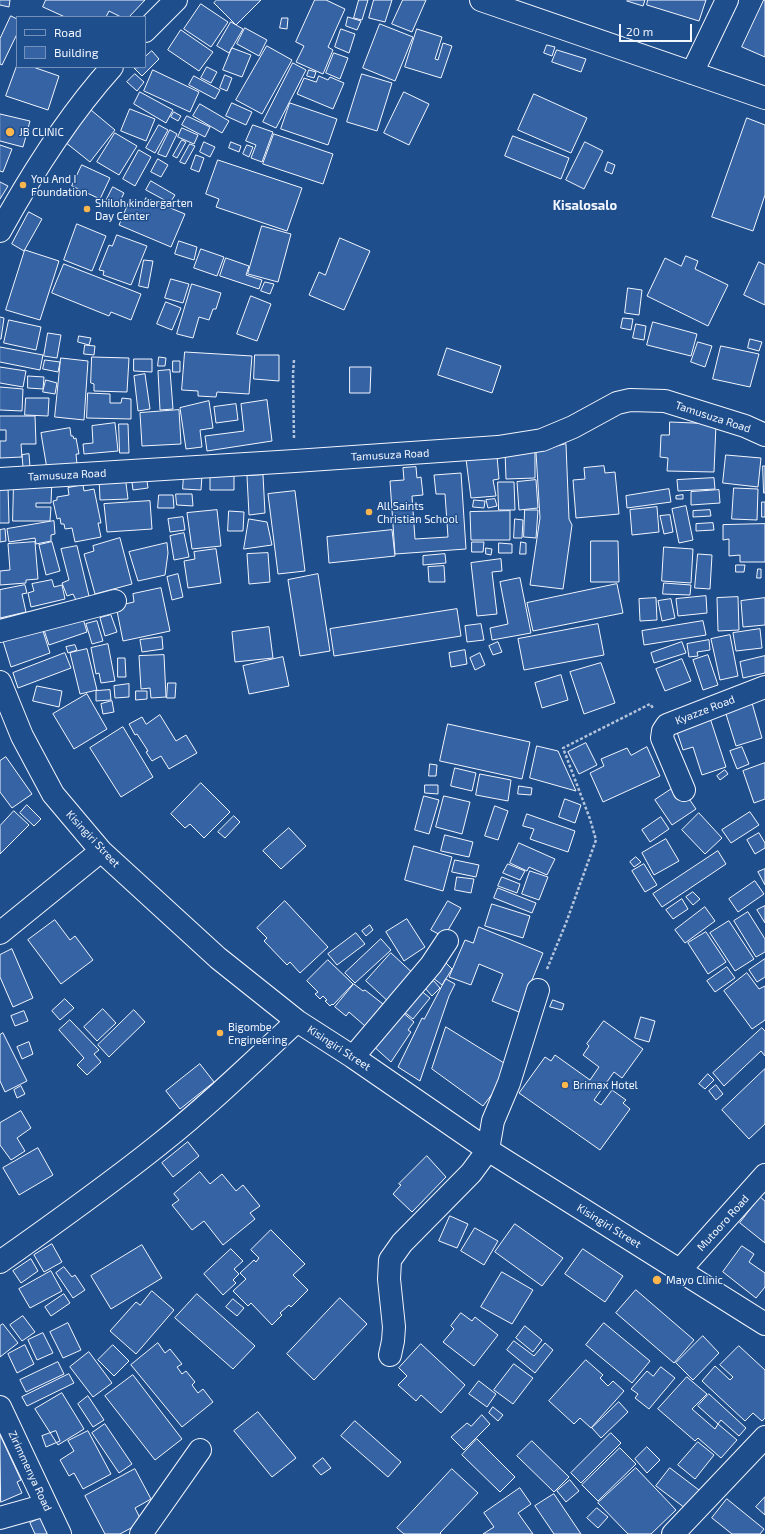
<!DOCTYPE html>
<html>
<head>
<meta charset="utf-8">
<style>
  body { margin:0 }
  #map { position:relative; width:765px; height:1534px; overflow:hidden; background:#1f4e8c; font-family:"Exo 2",sans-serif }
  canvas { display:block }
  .legend { position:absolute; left:16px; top:16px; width:130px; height:52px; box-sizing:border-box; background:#1f4e8c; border:1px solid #7391ba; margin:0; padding:5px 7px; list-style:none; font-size:12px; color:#f2f6ff }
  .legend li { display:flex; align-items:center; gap:8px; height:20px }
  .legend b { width:20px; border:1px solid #7391ba }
  .scale { position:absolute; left:619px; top:24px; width:73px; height:18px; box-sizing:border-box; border:2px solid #f2f6ff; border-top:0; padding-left:5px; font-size:12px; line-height:14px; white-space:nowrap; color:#f2f6ff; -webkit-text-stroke:3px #1f4e8c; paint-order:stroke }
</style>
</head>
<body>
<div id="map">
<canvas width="765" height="1534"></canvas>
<ul class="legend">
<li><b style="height:5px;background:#1f4e8c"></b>Road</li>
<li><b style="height:11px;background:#3563a3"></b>Building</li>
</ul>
<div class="scale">20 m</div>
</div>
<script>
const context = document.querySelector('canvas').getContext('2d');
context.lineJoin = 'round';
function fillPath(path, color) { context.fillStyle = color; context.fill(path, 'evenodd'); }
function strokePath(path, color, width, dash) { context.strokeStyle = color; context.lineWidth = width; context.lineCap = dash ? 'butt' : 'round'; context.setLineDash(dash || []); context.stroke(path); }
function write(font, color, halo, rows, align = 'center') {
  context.font = font + ' "Exo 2",sans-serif'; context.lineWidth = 3; context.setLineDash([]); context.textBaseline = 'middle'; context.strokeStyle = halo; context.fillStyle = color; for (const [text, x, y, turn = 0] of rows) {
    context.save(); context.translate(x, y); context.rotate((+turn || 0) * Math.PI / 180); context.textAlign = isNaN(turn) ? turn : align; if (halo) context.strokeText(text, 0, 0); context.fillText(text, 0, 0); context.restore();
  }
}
const building = new Path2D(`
  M0 0H10L9 7 0 5Z
  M46 0H145L129 17H121L109 11 106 17H65L43 7Z
  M217 0H261L236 25 214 3Z
  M315 0H326L345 9 328 47 333 50 323 74 296 62 304 46 296 42Z
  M359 0H368L362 20 354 18Z
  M374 0H392L385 22 369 18Z
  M403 0H426L412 32 392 24Z
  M628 0H645L643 6 627 1Z
  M648 0H706L699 21 647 5Z
  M764 0H765V57L742 47Z
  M201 4 228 22 211 47 184 29Z
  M11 16 17 19V34L2 65 0 64V39Z
  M348 17 361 21 357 30 346 26Z
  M282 18H288L287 29 280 28Z
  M231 22 243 29 229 53 217 46Z
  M380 24 413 37 395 81 363 68Z
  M245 28 267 40 259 56 237 44Z
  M341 29 355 34 349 53 335 47Z
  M417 29 442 37 435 59 438 60 443 43 452 46 441 78 405 67Z
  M181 30 213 52 199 71 168 50Z
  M547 45 555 47 552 56 544 53Z
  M267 46 292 60 262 114 236 100Z
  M232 48 251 55 242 77 223 70Z
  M557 50 586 59 581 72 552 62Z
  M152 51 159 59 142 76 134 68 145 67V57Z
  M334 53 348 58 340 79 326 73Z
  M293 63 306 70 276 128 263 122Z
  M17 66 33 67 59 76 48 110 6 96Z
  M207 67 217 72 211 83 201 78Z
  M153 70 199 92 190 112 144 91Z
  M309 70 316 72 314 78 307 76Z
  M135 74 144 82 137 91 127 82Z
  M362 74 392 83 377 131 347 122Z
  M225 75 232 78 227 91 220 88Z
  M194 76 220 90 215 99 189 85Z
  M319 76 328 80 330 77 344 83 333 109 297 94 304 78 316 82Z
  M140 92 173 110 166 123 134 104Z
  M404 92 429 104 409 145 384 133Z
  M534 94 587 118 571 153 518 130Z
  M232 103 252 112 246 125 226 116Z
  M290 103 337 119 328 145 281 129Z
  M200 104 229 121 222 133 193 116Z
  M130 109 155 119 146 141 121 131Z
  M91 110 115 130 90 162 65 142Z
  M174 112 181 116 178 121 171 117Z
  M0 114 30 121 23 147 0 141Z
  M187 116 210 127 205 137 182 125Z
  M747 118 765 125V195L753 231 712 217Z
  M159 125 168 130 155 153 146 148Z
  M253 125 273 132 262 162 251 158 256 145 246 141Z
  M182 128 198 135 194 144 178 137Z
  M170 130 177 134 166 157 158 154Z
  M115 133 137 146 119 175 97 162Z
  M274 134 333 154 323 184 263 164Z
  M513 136 569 158 561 179 505 156Z
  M182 140 186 142 177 158 173 156Z
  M204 142 215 147 210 157 200 152Z
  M231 142 241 146 239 152 229 148Z
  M585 142 603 151 584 189 566 180Z
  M190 144 195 146 185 164 180 162Z
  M0 145 12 149 3 172 0 171Z
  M247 145 253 147 249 157 243 154Z
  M139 150 151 157 135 186 123 179Z
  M196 155 204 158 199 172 191 169Z
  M158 159 168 165 161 177 151 172Z
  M218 160 302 188 287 231 216 207 219 199 206 194Z
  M608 162 615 165 612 174 605 171Z
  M82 165 110 178 100 199 72 186Z
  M151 181 175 195 170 203 146 190Z
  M0 182 8 186 0 199Z
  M113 187 124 193 117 207 106 201Z
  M146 198 185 214 171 247 119 225 130 199 143 205Z
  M29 212 42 219 24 251 12 244Z
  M77 224 106 236 92 271 64 260Z
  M262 226 291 234 278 282 248 274Z
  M117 235 147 246 131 285 103 275 104 271 99 270 109 245 112 246Z
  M340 238 370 251 344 310 309 295 319 272 325 275Z
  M179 241 197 247 194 260 175 254Z
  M201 249 224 257 217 276 194 268Z
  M25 250 59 261 40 320 6 310Z
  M686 256 698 261 695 269 728 285 708 326 647 296 665 258 681 266Z
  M226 258 249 266 246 275 262 280 259 289 220 276Z
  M144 260 153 261 148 288 139 286Z
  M759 262 765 265V305L744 295Z
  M64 264 141 294 131 320 111 312 109 316 52 293Z
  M171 279 189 284 183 303 165 298Z
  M265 282 274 284 270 294 261 291Z
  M192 284 221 293 216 309H213L209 320 199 317 193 338 177 334Z
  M628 288 642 290 639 315 625 313Z
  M251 296 271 304 257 341 237 334Z
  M166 302 181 308 172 330 157 324Z
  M0 317 4 318 1 339H0Z
  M623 318 633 319 631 330 621 328Z
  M9 320 41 327 36 350 4 343Z
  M653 322 697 334 691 356 647 345Z
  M636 324 646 326 644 340 633 338Z
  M48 333 61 335 57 358 44 356Z
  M79 336 91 338 89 345 78 342Z
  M750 339 762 342 759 351 748 348Z
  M698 342 712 346 705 367 691 362Z
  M85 345 95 346 94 355 84 354Z
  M721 346 759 354 750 387 713 379Z
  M0 347 43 355 40 370 0 362Z
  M447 348 501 366 492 393 438 375Z
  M185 352 252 356 249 394 217 392 216 397 198 396V391L182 390Z
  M255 355H279V381L254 379Z
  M92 357 129 358 127 392 94 391V384L91 383Z
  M159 357 166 358 165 366H158Z
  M61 358 88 361 84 420 55 417Z
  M134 359H152V372L134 371Z
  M45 360 60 362 58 372 43 369Z
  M173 361H180V372H173Z
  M0 367 26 371 23 387 0 383Z
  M350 367H371L370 393H350Z
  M170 370 173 409 160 410 158 371Z
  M145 374 150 409 138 411 134 376Z
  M28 376 44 377 43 389 28 388Z
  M46 380 57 383 55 394 43 392Z
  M0 387 23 389 22 411 0 410Z
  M88 393 110 394V403H121L122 398 131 399V419L87 418Z
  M26 398H49L48 416 25 415Z
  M267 400 272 441 207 451 205 436 244 431 241 404Z
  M209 401 213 428 200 430 202 447 186 449 180 408Z
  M236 404 238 420 216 423 214 407Z
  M179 410 181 444 142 446 140 413Z
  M0 416H35L36 444H21L22 457 0 458V441H6V430H0Z
  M670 422 716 424 714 472 667 471 668 458 660 457 661 435H669Z
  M115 423 118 451 84 454 83 444 93 443 92 426Z
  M119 424H128L129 453H120Z
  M70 428 71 436H73L74 439 76 438 79 454H76L77 464 47 469 41 433Z
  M566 444 569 519 572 525 563 589 530 585 540 518 536 452Z
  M535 450V478L506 479 505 451Z
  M29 454 30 467H23L22 455Z
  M726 455 761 458 758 487 723 483Z
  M497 456 499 479 493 480 496 496 471 498 466 459Z
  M604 466 605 473 615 472 619 514 576 518 573 480 585 479 584 468Z
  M763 466H765V493H764Z
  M416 467 417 478 421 477 423 495 412 496 415 539 448 537 445 494H436L434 475 461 473 466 549 395 554 390 481 404 480 403 468Z
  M146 474 148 488 133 490 131 475Z
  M184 474 202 475 201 490 183 489Z
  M125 475 128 499 100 500 99 477Z
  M263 475 265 513 249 515 247 476Z
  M234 476V490H210V477Z
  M714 478 715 489 678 491 677 480Z
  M14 480H52L51 503H36V507H51L50 521H13Z
  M536 480 538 508 519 510 517 482Z
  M498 482H514L515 510H499Z
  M83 485 84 491 94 489 101 523H98L101 537 75 542 72 528 65 529 64 524H61L60 518 57 519 53 501 57 500V497L69 495 68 488Z
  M0 486H8L9 523H0Z
  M734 488 758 489 757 520 732 519Z
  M669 489 671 502 627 508 626 496Z
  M719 490 720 503 691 505V492Z
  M295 491 305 571 278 574 268 494Z
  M176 494H192L193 506 177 505Z
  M159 495H173L174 508H158Z
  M683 495V499H676V496Z
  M495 499 497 506 488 508 486 500Z
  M474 500 485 501 484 508 473 507Z
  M150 501 152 529 107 532 104 504Z
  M762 502H765V517H762Z
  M686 506 693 540 679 543 672 509Z
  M657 507 659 532 632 535 630 510Z
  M217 510 221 546 192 549 187 513Z
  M525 510H538L536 538 524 537Z
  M710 510 711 516 693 517V511Z
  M229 511 244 512 243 531H228Z
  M510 511V540H471L470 512Z
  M670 515 673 532 664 534 660 516Z
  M183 517 185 530 170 532 168 519Z
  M249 519 267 522 272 545 244 549Z
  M515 519 523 520 522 538H514Z
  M54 521 55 534 51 535V541L36 544 35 538 9 542 7 529Z
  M713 523 714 530 696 531V524Z
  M765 524V562H740V555L729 556V539L723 540V525Z
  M5 529 6 541 0 542V530Z
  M392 530 395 556 329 563 327 537Z
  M184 533 189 557 174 560 170 536Z
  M120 538 132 584 95 594 84 554 94 551 93 546Z
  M591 541H618L619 582H591Z
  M35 542 38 579 26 580V583L0 585V571L10 570 8 544Z
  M52 542 60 571 46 575 39 545Z
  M472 542H484L483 552H472Z
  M521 542 526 543V554H520Z
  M167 543 168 553 165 575 138 581 129 552Z
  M499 543 512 544V553H499Z
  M77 546 89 596 76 600 73 594 67 596 62 583 69 580 61 549Z
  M664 547 693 549 691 583 662 581Z
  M486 548 492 549 491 555 486 554Z
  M216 549 221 583 188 588 184 561 195 559 194 552Z
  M268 553 270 582 249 584 247 554Z
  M445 554 446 563 423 565V556Z
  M698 554 712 555 710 589 695 588Z
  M501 559 502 571 492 572 497 614 477 616 471 563Z
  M736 565H745L744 572H736Z
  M444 566 445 582H429L428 567Z
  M758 569H761V578H757Z
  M178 574 183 597 172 600 167 577Z
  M318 574 330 651 300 656 288 580Z
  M520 578 531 633 492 640 490 628 508 624 500 582Z
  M52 580 54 587 62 585 65 599 31 607 28 593 34 591 32 584Z
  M664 583 691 585 690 595 663 594Z
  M617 584 623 613 533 631 527 603Z
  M25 585 27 593 22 594 26 612 0 618V590Z
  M161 588 170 631 123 641 116 606 134 602 133 594Z
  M706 596 707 613 678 616 676 599Z
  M738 597 739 630 718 631 717 598Z
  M656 598 657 620 640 621 639 599Z
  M765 598V625L743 627 741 601Z
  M671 599 675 618 662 621 658 601Z
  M457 609 461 636 334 656 330 629Z
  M81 612 87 632 49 645 42 624Z
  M111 615 117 632 105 636 100 618Z
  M97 621 103 641 92 644 86 624Z
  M703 621 706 635 644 645 642 631Z
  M481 624 484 640 467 642 465 626Z
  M598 624 604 655 524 670 518 639Z
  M41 625 50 653 11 667 2 638Z
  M269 627 273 658 235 662 232 632Z
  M760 629 762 648 736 651 733 633Z
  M730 635 738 676 720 680 711 639Z
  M162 637 163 649 142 652 140 640Z
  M709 640 710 650 697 652 698 656 689 657 687 644Z
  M498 642 502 652 493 655 489 646Z
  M682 642 686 653 654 663 651 653Z
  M108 644 115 681 101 683 99 673 96 674 91 648Z
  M75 645 77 650 68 653 66 647Z
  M87 649 97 690 80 694 70 653Z
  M465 650 467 664 451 667 449 653Z
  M65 653 71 668 18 688 13 673Z
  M480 653 485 665 475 670 470 658Z
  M164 655 166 697 151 698 150 688 141 689 139 656Z
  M708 655 718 685 703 690 693 660Z
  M765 656V673L743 678 740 662Z
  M283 657 289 686 249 694 243 666Z
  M118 658H125L126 677H118Z
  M682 659 691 681 665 691 656 669Z
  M601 663 615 703 584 714 570 672Z
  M561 675 568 700 542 708 535 683Z
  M168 683H176L175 698H167Z
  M129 684V697L115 698 114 686Z
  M37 686 62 691 59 707 33 701Z
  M110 690 111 700 96 701V691Z
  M136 691H147V699L136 700Z
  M87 694 107 729 74 749 53 714Z
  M112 701 114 712 103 714 101 704Z
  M752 703 762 738 736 746 725 711Z
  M160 715 176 741 186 735 197 753 169 769 161 756 152 761 146 752 148 751 137 734 135 735 129 724 142 717 146 724Z
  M710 718 726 767 702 775 693 747 683 750 676 729Z
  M448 724 530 742 522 779 440 761Z
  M123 727 153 777 121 797 90 748Z
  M586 743 597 765 579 774 568 752Z
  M537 746 558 751 576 791 530 778Z
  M647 747 660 776 603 802 590 773 604 766 601 759 627 748 631 755Z
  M742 747 749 764 737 769 730 751Z
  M6 757 32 794 12 808 0 792V761Z
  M765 763V799L754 803 743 771Z
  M430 764 437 765 436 776H429Z
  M455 768 476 773 472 791 451 786Z
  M725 770 728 774 720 780 717 776Z
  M480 774 511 780 508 801 476 795Z
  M201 783 230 812 204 838 190 824 185 828 171 814Z
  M679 784 696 809 672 825 655 800Z
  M425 785H438V794L425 793Z
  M519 786 532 788 531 795 518 794Z
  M424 796 439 800 429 834 415 830Z
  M444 796 470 802 462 834 436 827Z
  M565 799 581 805 575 823 559 817Z
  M27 805 41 819 34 826 20 813Z
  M495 806 508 811 498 840 485 836Z
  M14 811 29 825 0 854V826Z
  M750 812 759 825 731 843 722 830Z
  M699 813 722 838 705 854 682 830Z
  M527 814 575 831 568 852 530 839 534 829 523 826Z
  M234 816 240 822 225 838 218 832Z
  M661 817 669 829 650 842 642 830Z
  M289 828 306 846 281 869 263 851Z
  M759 833 765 843V848L755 854 747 840Z
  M445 835 473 842 469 857 441 851Z
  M666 839 679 861 654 875 642 853Z
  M519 843 555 859 547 875 529 867 527 871 510 863Z
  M414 846 452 857 443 891 405 880Z
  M718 851 726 864 662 907 653 894Z
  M636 857 641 862 634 867 630 862Z
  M455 860 479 865 476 877 452 872Z
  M508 864 525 871 520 880 503 873Z
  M644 864 657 885 645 892 632 871Z
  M765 869V885L758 872Z
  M530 871 548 877 539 900 522 894Z
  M457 877 474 879 471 893 455 890Z
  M502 877 520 884 517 893 498 886Z
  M755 881 764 894 738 912 729 899Z
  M498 888 536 903 532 913 494 898Z
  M693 892 700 899 693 905 686 897Z
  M682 899 688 909 673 919 666 910Z
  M285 901 328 947 300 973 290 962 287 965 264 941 267 938 257 928Z
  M448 901 461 908 444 937 431 930Z
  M492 904 530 916 523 938 485 926Z
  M765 906V923L757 910Z
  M705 907 715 921 685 943 675 930Z
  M748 912 765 939V952L756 957 734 921Z
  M407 919 425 947 404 961 386 932Z
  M55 920 70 940 75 936 93 960 61 984 28 940Z
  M729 921 754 959 735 971 710 933Z
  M370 925 373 930 366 936 362 931Z
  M479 927 543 953 519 1012 492 1001 503 974 479 964 471 985 449 977 465 940 473 943Z
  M706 932 726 962 708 974 688 943Z
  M356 933 365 944 337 965 328 954Z
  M381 939 391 950 355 983 345 973Z
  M12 949 33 998 13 1007 0 977V955Z
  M391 953 416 976 391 1004 366 981Z
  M765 959V977L757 982 749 970Z
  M328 960 353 984 333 1005 332 1004 330 1006 325 1001 327 1000 323 996 320 999 315 994 318 992 307 981Z
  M444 961 452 969 442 985 432 977Z
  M727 967 735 978 715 992 707 981Z
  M747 973 759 989 765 986V1020L752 1029 724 991Z
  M446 979 455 984 449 996 420 1081 398 1067 422 1018 424 1019Z
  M434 981 440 988 432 996 425 988Z
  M354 984 363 991 365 990 383 1004 365 1026 349 1012 346 1016 335 1007Z
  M420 990 430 998 413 1019 403 1011Z
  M65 999 74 1008 60 1020 52 1011Z
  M553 1000 564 1004 562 1010 550 1007Z
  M103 1009 116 1023 97 1041 84 1027Z
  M134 1010 145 1022 109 1057 98 1045Z
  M24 1011 28 1021 15 1026 11 1016Z
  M401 1011 414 1022 408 1030 411 1032 391 1062 371 1044Z
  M641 1017 655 1021 649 1042 635 1038Z
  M70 1020 99 1050 94 1054 101 1062 87 1075 77 1065 84 1058 59 1030Z
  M604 1021 643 1049 622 1078 614 1072 594 1100 601 1105 612 1090 626 1100 623 1103 630 1109 600 1150 519 1093 545 1057 551 1061 555 1055 590 1080 599 1067 583 1055 589 1046 587 1044Z
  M446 1027 512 1068 483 1106 432 1069Z
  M762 1028 765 1031V1056L761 1051 724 1086 713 1073Z
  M3 1033 27 1081 5 1092 0 1081V1035Z
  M29 1042 33 1054 22 1059 17 1047Z
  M200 1064 214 1082 180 1109 166 1091Z
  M765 1069V1124L749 1139 722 1110Z
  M708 1074 714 1080 705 1089 699 1084Z
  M716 1085 723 1094 716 1100 709 1091Z
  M21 1086 25 1094 17 1098 14 1090Z
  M21 1111 31 1128 17 1138 25 1151 11 1160 0 1145V1123Z
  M188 1142 199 1156 173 1177 162 1163Z
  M38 1148 53 1175 19 1195 3 1168Z
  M427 1156 446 1177 412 1212 393 1194 401 1185 399 1184Z
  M200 1172 210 1184 222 1174 236 1191 243 1185 260 1206 250 1213 255 1219 223 1245 204 1221 192 1230 172 1205 179 1200 174 1194Z
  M760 1197 765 1201V1243L740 1223Z
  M450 1216 468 1224 457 1248 439 1241Z
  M515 1224 563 1258 542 1286 495 1252Z
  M475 1228 498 1241 484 1265 461 1251Z
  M271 1230 305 1264 293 1275 308 1290 291 1307 289 1305 280 1313 282 1315 272 1325 251 1303 248 1306 233 1291 246 1279 240 1273 254 1260 256 1262 259 1258 251 1250Z
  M52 1244 62 1262 44 1272 34 1255Z
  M142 1245 162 1278 111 1309 91 1276Z
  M742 1246 754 1254 749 1262 765 1273V1287L756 1298 723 1272Z
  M231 1249 243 1261 234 1269 239 1274 233 1280 236 1283 223 1295 204 1274Z
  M583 1249 623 1276 605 1302 565 1274Z
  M31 1259 38 1271 21 1283 13 1271Z
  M64 1267 72 1277 75 1275 85 1290 73 1298 56 1273Z
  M51 1271 62 1291 30 1308 19 1289Z
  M502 1272 533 1290 512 1324 481 1307Z
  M636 1290 694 1340 674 1363 616 1313Z
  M152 1291 174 1310 136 1354 110 1331 136 1302 140 1305Z
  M64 1294 70 1303 51 1316 45 1307Z
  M197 1294 255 1346 233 1369 175 1318Z
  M340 1298 367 1324 314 1380 287 1354Z
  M233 1299 244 1308 237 1316 226 1307Z
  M461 1313 472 1321 475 1317 498 1335 474 1366 443 1342 454 1329 451 1326Z
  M23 1316 35 1332 22 1341 10 1325Z
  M68 1323 81 1350 63 1358 50 1332Z
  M604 1323 650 1361 632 1383 586 1345Z
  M3 1324 18 1343 0 1357V1326Z
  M525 1326 542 1340 533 1352 516 1338Z
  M43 1333 53 1353 37 1360 28 1340Z
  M703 1336 719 1353 693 1380 676 1363Z
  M514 1341 534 1356 545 1343 553 1350 535 1373 507 1350Z
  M158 1343 165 1353 170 1349 182 1364 177 1367 182 1374 186 1371 195 1382 192 1385 198 1393 203 1389 213 1402 182 1427 131 1365Z
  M421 1344 465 1385 441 1413 421 1395 416 1401 398 1385 407 1376 399 1368Z
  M25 1345 34 1364 17 1373 8 1354Z
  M113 1345 129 1361 114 1376 98 1360Z
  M739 1346 765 1370V1418L762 1421 753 1413 745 1421 702 1381 715 1366 730 1380 733 1377 720 1365Z
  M89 1352 112 1383 93 1397 70 1367Z
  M586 1360 603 1375 600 1378 608 1386 613 1381 624 1391 591 1428 580 1418 574 1424 549 1401Z
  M58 1362 64 1374 26 1392 20 1380Z
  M514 1364 533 1378 513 1404 494 1390Z
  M661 1367 675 1378 649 1409 635 1398 638 1394 631 1389 647 1371 653 1376Z
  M69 1374 74 1383 27 1406 22 1397Z
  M133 1375 182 1439 155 1460 105 1396Z
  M687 1377 707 1394 692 1409 715 1429 718 1424 737 1440 721 1458 698 1438 695 1441 658 1409Z
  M479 1381 496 1394 487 1407 469 1394Z
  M62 1393 84 1429 58 1445 35 1409Z
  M709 1394 746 1428 739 1436 721 1420 718 1424 698 1406Z
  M88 1396 104 1420 93 1427 78 1404Z
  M619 1402 628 1412 601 1438 592 1428Z
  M493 1407 503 1415 498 1421 489 1413Z
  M258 1412 296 1458 272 1477 234 1431Z
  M482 1415 490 1424 464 1450 451 1437 467 1423 471 1426Z
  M355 1421 401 1462 388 1477 341 1436Z
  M105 1424 132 1464 119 1473 92 1433Z
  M56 1431 60 1441 46 1447 42 1436Z
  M88 1431 111 1474 83 1489 74 1473 69 1476 60 1460 74 1451 68 1441Z
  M611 1433 621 1443 581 1483 571 1473Z
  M0 1435 21 1480 17 1482 22 1493 1 1502Z
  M477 1439 515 1477 500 1492 462 1455Z
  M532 1441 569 1477 554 1492 517 1456Z
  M698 1442 714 1455 695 1479 678 1465Z
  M647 1447 660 1460 647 1473 635 1459Z
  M620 1448 636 1464 598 1501 582 1485Z
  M323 1458 331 1468 321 1475 313 1466Z
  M636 1468 676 1510 651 1534H628L598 1503Z
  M670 1468 699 1490 685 1508 656 1486Z
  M135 1469 151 1499 135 1508 142 1522 120 1534H105L85 1496Z
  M452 1469 478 1493 440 1533 441 1534H404L397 1528Z
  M570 1480 579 1491 566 1502 557 1491Z
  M520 1488 531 1504 518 1513 533 1534H483L494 1527 484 1513Z
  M554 1494 581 1534H554L535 1506Z
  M765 1497V1515L756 1507Z
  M727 1499 764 1529 760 1534H732L712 1518Z
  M597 1508 608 1517 598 1528 587 1518Z
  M45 1516 53 1534H35L30 1523Z`);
fillPath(building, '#3563a3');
strokePath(building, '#f2f6ff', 1);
const minor = new Path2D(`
  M481 0 765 98
  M145 31 176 0
  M692 73 727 0
  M0 231C32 173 68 116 112 67
  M0 479 295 461 498 447 542 440 573 427 617 403 630 400 665 401 745 426 765 435
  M0 631 115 601
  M0 682 22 736 53 794 101 851 218 958 297 1021 353 1057 488 1150 765 1324
  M684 790 662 738 663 731 667 725 765 687
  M0 933 101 851
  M353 1057 431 965 447 941
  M0 1262C55 1223 109 1185 161 1143 209 1105 253 1062 297 1021
  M680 1270 765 1175
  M390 1355 393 1341 394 1327 389 1279 390 1260 402 1243 471 1173 488 1150 493 1121 509 1083 538 990
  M0 1407 60 1534
  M0 1518 46 1505
  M141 1534 200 1450
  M673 1534 765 1437`);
strokePath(minor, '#f2f6ff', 24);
strokePath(new Path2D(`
  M294 360 293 374 294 439
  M547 969 566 923 596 840 590 819 563 748 650 704 653 708`), '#b3c4dc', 2.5, [3, 2]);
strokePath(minor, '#1f4e8c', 22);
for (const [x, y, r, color] of [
  [10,132,5,"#ffb74d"],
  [23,185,4,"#ffb74d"],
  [87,209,4,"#ffb74d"],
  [369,512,4,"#ffb74d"],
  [220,1033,4,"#ffb74d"],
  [565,1085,4,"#ffb74d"],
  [657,1280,5,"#ffb74d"]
]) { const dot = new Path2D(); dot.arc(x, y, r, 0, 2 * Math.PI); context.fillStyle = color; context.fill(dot); strokePath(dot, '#1f4e8c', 1.5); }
write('11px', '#f2f6ff', '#1f4e8c', [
  ["JB CLINIC",19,132],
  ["You And I",31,179],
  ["Foundation",31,192],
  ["Shiloh kindergarten",95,203],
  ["Day Center",95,216],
  ["All Saints",377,506],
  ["Christian School",377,519],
  ["Bigombe",228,1027],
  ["Engineering",228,1040],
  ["Brimax Hotel",573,1085],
  ["Mayo Clinic",666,1280]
], 'left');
write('11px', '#f2f6ff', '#1f4e8c', [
  ["Tamusuza Road",713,417,18],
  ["Tamusuza Road",390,455,-3],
  ["Tamusuza Road",67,475,-3],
  ["Kyazze Road",705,710,-21],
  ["Kisingiri Street",93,839,47],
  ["Kisingiri Street",339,1048,33],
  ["Mutooro Road",723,1223,-48],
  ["Kisingiri Street",609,1226,32],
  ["Zirimmenya Road",30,1471,65]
]);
write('bold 13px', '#f2f6ff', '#1f4e8c', [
  ["Kisalosalo",585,206]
]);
</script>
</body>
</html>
